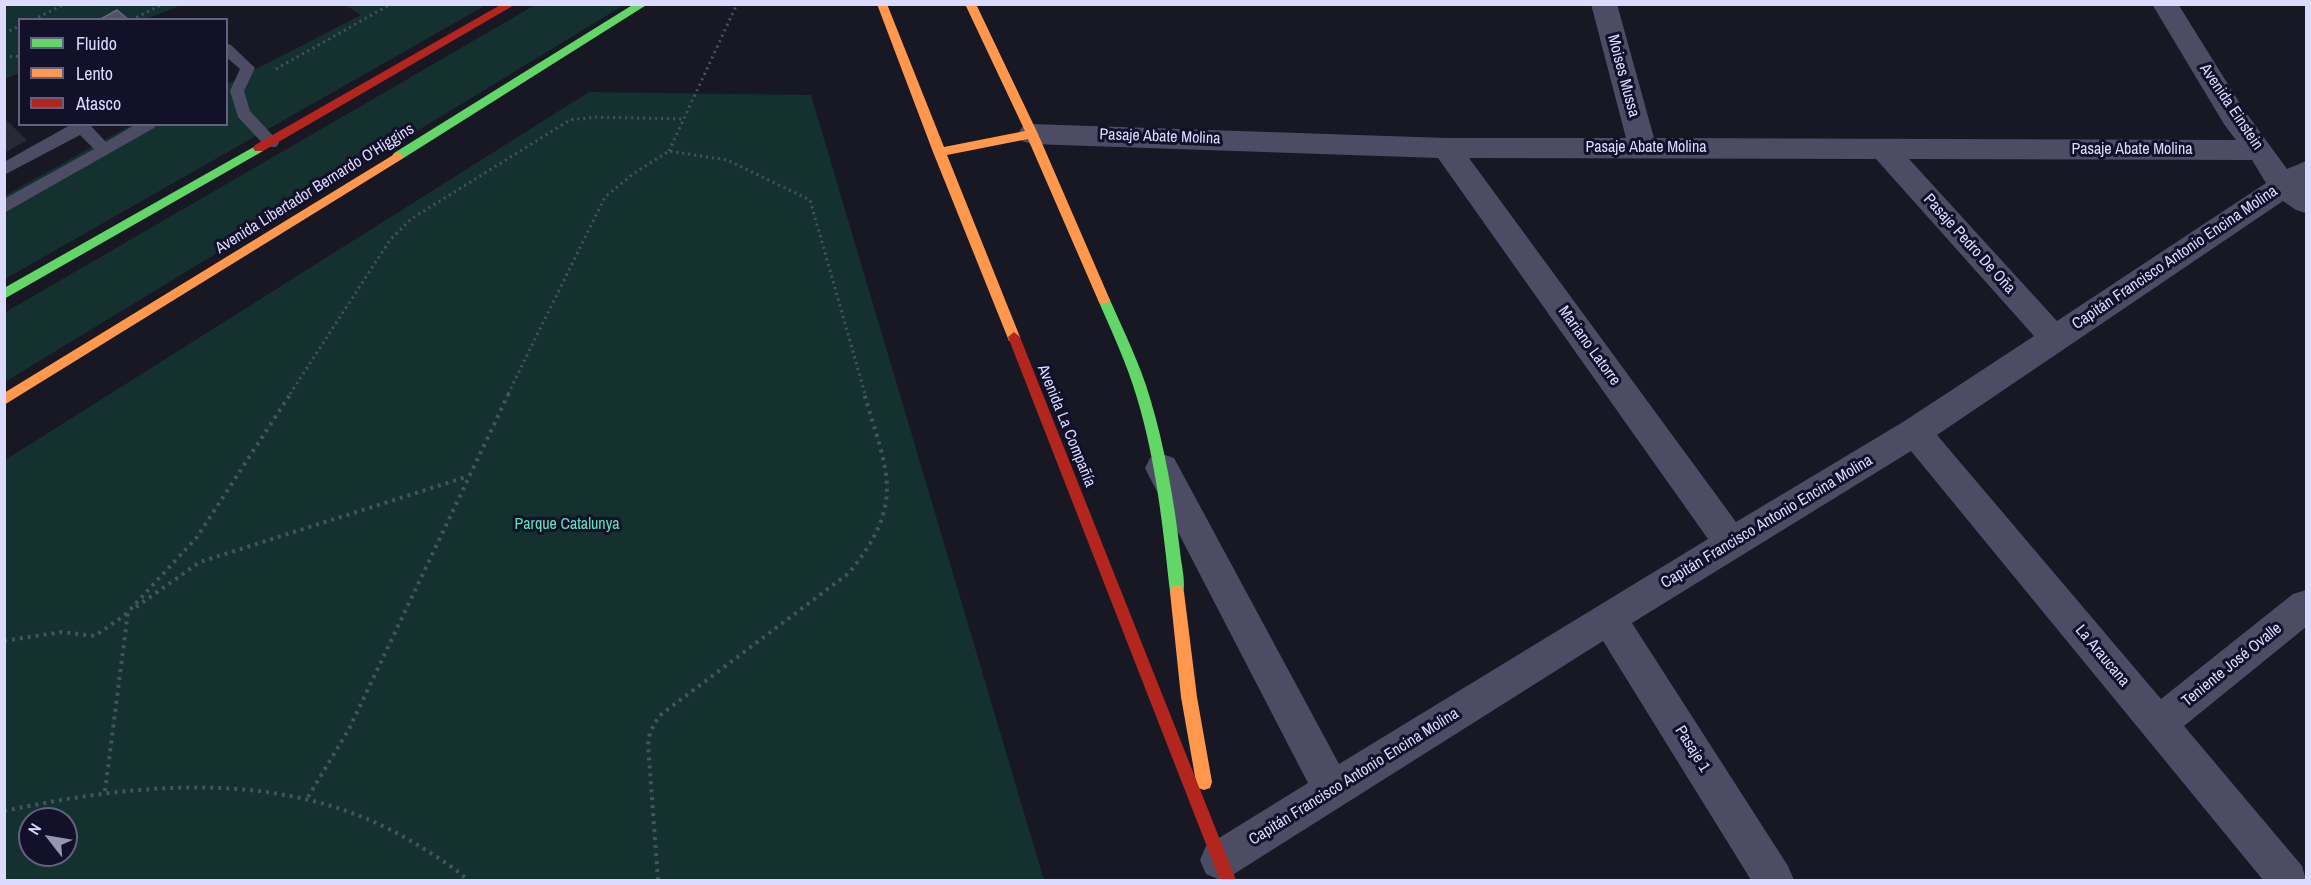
<!DOCTYPE html>
<html>
<head>
<meta charset="utf-8">
<style>
  body { margin:0 }
  #map { position:relative; width:2311px; height:885px; overflow:hidden; background:#181724; font-family:"Archivo Narrow",sans-serif }
  canvas { display:block }
  .frame { position:absolute; inset:0; border:6px solid #dbdaff; pointer-events:none }
  .legend { position:absolute; left:18px; top:18px; width:210px; height:108px; box-sizing:border-box; background:#13112a; border:2px solid #63617f; margin:0; padding:8px 10px; list-style:none; font-size:18px; color:#dbdaff }
  .legend li { display:flex; align-items:center; gap:12px; height:30px }
  .legend b { width:30px; border:2px solid #63617f }
  .north { position:absolute; left:18px; top:807px; width:60px; height:60px; box-sizing:border-box; background:#13112a; border:2px solid #63617f; border-radius:50%; rotate:301deg; font-size:16px; font-weight:700; line-height:24px; text-align:center; color:#dbdaff }
  .north::after { content:''; display:block; margin:auto; width:21px; height:27px; background:#9796b2; clip-path:polygon(50% 0,100% 100%,50% 72%,0 100%) }
</style>
</head>
<body>
<div id="map">
<canvas width="2311" height="885"></canvas>
<div class="frame"></div>
<ul class="legend">
<li><b style="height:8px;background:#63d668"></b>Fluido</li>
<li><b style="height:8px;background:#ff974d"></b>Lento</li>
<li><b style="height:8px;background:#b3261e"></b>Atasco</li>
</ul>
<div class="north">N</div>
</div>
<script>
const context = document.querySelector('canvas').getContext('2d');
context.lineJoin = 'round';
function fillPath(path, color) { context.fillStyle = color; context.fill(path, 'evenodd'); }
function strokePath(path, color, width, dash) { context.strokeStyle = color; context.lineWidth = width; context.lineCap = dash ? 'butt' : 'round'; context.setLineDash(dash || []); context.stroke(path); }
function write(font, color, halo, rows, align = 'center') {
  context.font = font + ' "Archivo Narrow",sans-serif'; context.lineWidth = 6; context.setLineDash([]); context.textBaseline = 'middle'; context.strokeStyle = halo; context.fillStyle = color; for (const [text, x, y, turn = 0] of rows) {
    context.save(); context.translate(x, y); context.rotate((+turn || 0) * Math.PI / 180); context.textAlign = isNaN(turn) ? turn : align; if (halo) context.strokeText(text, 0, 0); context.fillText(text, 0, 0); context.restore();
  }
}
fillPath(new Path2D(`
  M5 5H182L146 19 20 20 19 73 5 79Z
  M345 5H486L5 279 4 196 131 125 226 124 227 84 361 15Z
  M535 5H624L5 382 4 313Z
  M589 92 811 95 1044 880H5V460ZM30 819H66V855H30Z`), '#14302f');
strokePath(new Path2D(`
  M33 20 65 4
  M131 20 163 4
  M4 33 20 26
  M4 57 20 56
  M276 69 391 4
  M669 151 737 4
  M290 394 390 240 411 219 570 120 595 117 684 119
  M508 394 605 197 633 174 669 151 727 160 810 200 865 394`), '#455360', 3, [2, 4]);
strokePath(new Path2D(`
  M136 607 200 562 466 477
  M4 641 62 632 95 636 129 612
  M105 791 128 612 197 537 291 393
  M308 797 349 729 509 393
  M4 811C142 782 290 767 416 844 434 855 452 866 468 880
  M658 880 648 745 650 732 659 716 849 573C907 501 887 473 864 393`), '#455360', 4, [3, 5]);
fillPath(new Path2D(`
  M226 43 231 45 255 68 244 91 250 111 276 139 279 143 276 147H266L238 117 230 91 240 69 226 57Z
  M72 124H89L106 142 136 124H156L154 128 4 213V199L94 149 80 135 4 175V162Z`), '#4c4d65');
fillPath(new Path2D(`
  M1591 4H1617L1654 138 2236 140 2224 124 2152 4H2178L2244 110 2287 169 2306 161V185L2305 186 2306 188V213L2296 210 2283 201 1937 435 2161 699 2293 594 2306 590V627L2184 726 2302 866 2306 880H2263L1911 451 1632 623 1788 866 1794 880H1751L1603 641 1234 874 1220 880 1206 874 1200 860 1206 846 1308 783 1150 478 1145 468 1150 458 1162 454 1174 458 1339 764 1708 539 1438 158 1032 144 1022 141 1018 134 1022 127 1032 124 1446 138H1626ZM1469 158 1876 159 2034 336 1903 422 1736 522ZM1909 159 2252 160 2266 183 2057 321Z`), '#4c4d65');
fillPath(new Path2D(`
  M634 4H648L402 159H394L392 156 394 153Z
  M259 144 263 145 265 148 263 151 4 299V288Z
  M1104 295 1110 300C1124 332 1140 364 1150 398 1165 448 1174 500 1180 551 1181 564 1187 585 1182 597L1177 599 1172 597 1170 592C1163 527 1156 461 1137 398 1127 364 1112 332 1098 300Z`), '#63d668');
fillPath(new Path2D(`
  M877 4H887L944 147 1025 131 965 4H976L1038 134 1110 300 1108 303H1100L1098 300 1028 139 947 155 1020 337 1014 342 1009 341 933 152Z
  M398 152 404 156 402 159 4 405V393Z
  M1177 585 1182 587 1184 592 1197 697 1212 782 1210 788 1204 790 1198 788 1196 782 1181 697 1170 592 1172 587Z`), '#ff974d');
fillPath(new Path2D(`
  M502 4H516L263 151H255L253 148 255 145Z
  M1014 332 1020 337 1236 880H1220L1008 337Z`), '#b3261e');
fillPath(new Path2D(`
  M4 118 27 140 4 153Z`), '#2a2938');
const building = new Path2D(`
  M117 10 129 20H99Z`);
fillPath(building, '#525165');
strokePath(building, '#68667e', 1.5);
write('16px', '#dbdaff', '#13112a', [
  ["Moises Mussa",1623,76,75],
  ["Avenida Einstein",2231,107,56],
  ["Pasaje Abate Molina",1160,137,2],
  ["Pasaje Abate Molina",1646,148],
  ["Pasaje Abate Molina",2132,150],
  ["Avenida Libertador Bernardo O'Higgins",315,189,-32],
  ["Pasaje Pedro De Oña",1969,244,48],
  ["Capitán Francisco Antonio Encina Molina",2175,258,-34],
  ["Mariano Latorre",1589,346,54],
  ["Avenida La Compañía",1066,426,68],
  ["Capitán Francisco Antonio Encina Molina",1767,522,-31],
  ["La Araucana",2102,656,50],
  ["Teniente José Ovalle",2232,665,-39],
  ["Pasaje 1",1692,749,58],
  ["Capitán Francisco Antonio Encina Molina",1354,777,-32]
]);
write('16px', '#63e2b8', '#13112a', [
  ["Parque Catalunya",567,525]
]);
</script>
</body>
</html>
